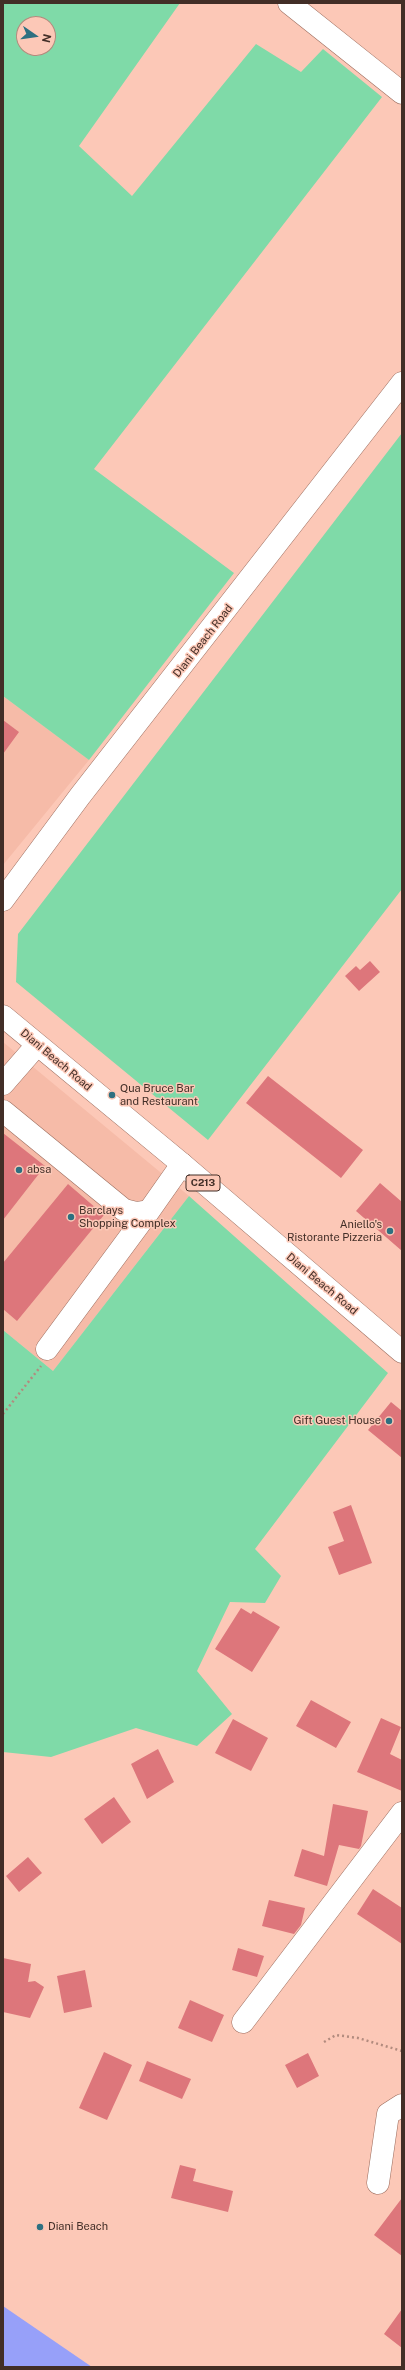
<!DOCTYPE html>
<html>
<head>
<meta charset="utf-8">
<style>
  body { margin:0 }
  #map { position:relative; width:405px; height:2370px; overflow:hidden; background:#fcc8b7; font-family:"Public Sans",sans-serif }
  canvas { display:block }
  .frame { position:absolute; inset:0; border:4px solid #422e27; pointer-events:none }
  .north { position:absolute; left:16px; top:16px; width:40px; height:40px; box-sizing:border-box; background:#fcc8b7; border:1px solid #b28a7d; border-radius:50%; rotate:103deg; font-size:11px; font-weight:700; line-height:16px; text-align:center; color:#422e27 }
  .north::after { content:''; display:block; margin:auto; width:14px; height:18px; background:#2d7081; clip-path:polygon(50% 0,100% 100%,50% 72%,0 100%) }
</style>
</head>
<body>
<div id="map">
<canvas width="405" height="2370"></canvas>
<div class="frame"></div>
<div class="north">N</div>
</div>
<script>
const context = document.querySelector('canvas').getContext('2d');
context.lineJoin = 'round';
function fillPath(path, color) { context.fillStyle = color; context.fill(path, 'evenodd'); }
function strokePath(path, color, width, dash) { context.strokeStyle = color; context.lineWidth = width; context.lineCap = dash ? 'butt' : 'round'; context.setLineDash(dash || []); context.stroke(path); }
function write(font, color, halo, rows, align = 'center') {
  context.font = font + ' "Public Sans",sans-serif'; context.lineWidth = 3; context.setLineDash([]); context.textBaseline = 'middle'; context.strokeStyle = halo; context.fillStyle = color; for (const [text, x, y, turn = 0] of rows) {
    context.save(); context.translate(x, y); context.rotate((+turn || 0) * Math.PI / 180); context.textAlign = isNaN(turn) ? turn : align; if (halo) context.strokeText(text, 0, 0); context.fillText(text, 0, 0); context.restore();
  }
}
fillPath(new Path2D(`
  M3 696 89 760 3 865Z
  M3 1042 189 1196 53 1371 3 1330Z`), '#f6bba8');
fillPath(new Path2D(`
  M3 3H180L79 146 132 196 256 44 301 72 323 49 382 97 94 469 234 573 89 760 3 696ZM24 24H48V48H24Z
  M402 433V889L208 1140 16 982 18 934Z
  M189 1196 388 1373 255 1549 281 1576 265 1603 230 1602 197 1671 232 1714 197 1746 136 1728 51 1757 3 1752V1330L53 1371Z`), '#7fdaa8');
fillPath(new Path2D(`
  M3 2306 92 2367H3Z`), '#97a0f9');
fillPath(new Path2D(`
  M3 720 19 732 3 754Z
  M370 961 380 972 359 991 345 976 356 966 360 970Z
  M268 1076 363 1150 341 1178 246 1103Z
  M3 1133 45 1166 3 1220Z
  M380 1183 402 1202V1251L356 1211Z
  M68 1184 104 1215 17 1321 3 1309V1263Z
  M391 1402 402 1411V1458L368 1430Z
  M351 1505 372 1563 339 1575 328 1547 344 1541 333 1512Z
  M241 1608 251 1614 253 1611 280 1627 252 1672 215 1649Z
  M311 1700 351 1722 336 1748 296 1726Z
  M381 1718 401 1727 390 1754 402 1760V1791L357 1772Z
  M233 1719 268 1738 251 1771 215 1753Z
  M158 1749 174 1782 147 1799 131 1764Z
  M114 1797 131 1822 102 1844 84 1819Z
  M333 1804 368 1811 361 1846 359 1849 339 1845 327 1886 294 1876 302 1849 324 1856Z
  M28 1857 42 1873 19 1892 6 1876Z
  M373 1889 402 1908V1944L357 1914Z
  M269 1900 305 1908 301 1925 294 1934 262 1926Z
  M238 1948 264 1956 257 1977 232 1970Z
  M3 1958 31 1964 28 1982 35 1981 44 1987 30 2018 3 2012Z
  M85 1970 92 2007 64 2013 57 1976Z
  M190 2000 224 2015 212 2042 178 2028Z
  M104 2052 132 2065 107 2120 79 2108Z
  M308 2053 319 2076 297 2088 285 2065Z
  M147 2061 191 2079 182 2099 139 2081Z
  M180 2165 196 2169 193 2181 233 2191 228 2212 171 2198Z
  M402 2198V2256L374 2235Z
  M402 2309V2348L384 2334Z`), '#dd767b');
const minor = new Path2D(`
  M289 3 402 93
  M3 1084 37 1045
  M3 1111 124 1210 136 1213 149 1211 182 1164
  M47 1349 149 1211
  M243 2022 402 1813
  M378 2183 388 2114 402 2105`);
const major = new Path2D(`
  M3 900 80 796 402 383
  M3 1016 182 1164 402 1352`);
strokePath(minor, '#9c6d5e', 23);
strokePath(major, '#9c6d5e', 23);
strokePath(new Path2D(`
  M3 1414 41 1366
  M324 2042 336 2035 358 2038 402 2051`), '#b28b7e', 2.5, [2, 3]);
strokePath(minor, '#fff', 22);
strokePath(major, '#fff', 22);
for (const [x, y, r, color] of [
  [112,1095,4,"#2d7081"],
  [19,1170,4,"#2d7081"],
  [71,1217,4,"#2d7081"],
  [390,1231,4,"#2d7081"],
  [389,1421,4,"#2d7081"],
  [40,2227,4,"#2d7081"]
]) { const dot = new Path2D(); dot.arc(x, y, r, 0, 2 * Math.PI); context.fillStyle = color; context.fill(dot); strokePath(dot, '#fcc8b7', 1.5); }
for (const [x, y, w] of [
  [203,1183,34]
]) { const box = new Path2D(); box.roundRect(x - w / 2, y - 8, w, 16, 3); context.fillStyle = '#fcc8b7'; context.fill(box); strokePath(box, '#422e27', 1); }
write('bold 10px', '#422e27', null, [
  ["C213",203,1183]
]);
write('11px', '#422e27', '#fcc8b7', [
  ["Diani Beach Road",203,641,-52],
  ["Diani Beach Road",56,1060,40],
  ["Diani Beach Road",322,1284,40]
]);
write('11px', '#422e27', '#fcc8b7', [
  ["Qua Bruce Bar",120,1089],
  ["and Restaurant",120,1102],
  ["absa",27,1170],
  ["Barclays",79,1211],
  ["Shopping Complex",79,1224],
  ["Aniello's",382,1225,"right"],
  ["Ristorante Pizzeria",382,1238,"right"],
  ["Gift Guest House",381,1421,"right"],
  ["Diani Beach",48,2227]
], 'left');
</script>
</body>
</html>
